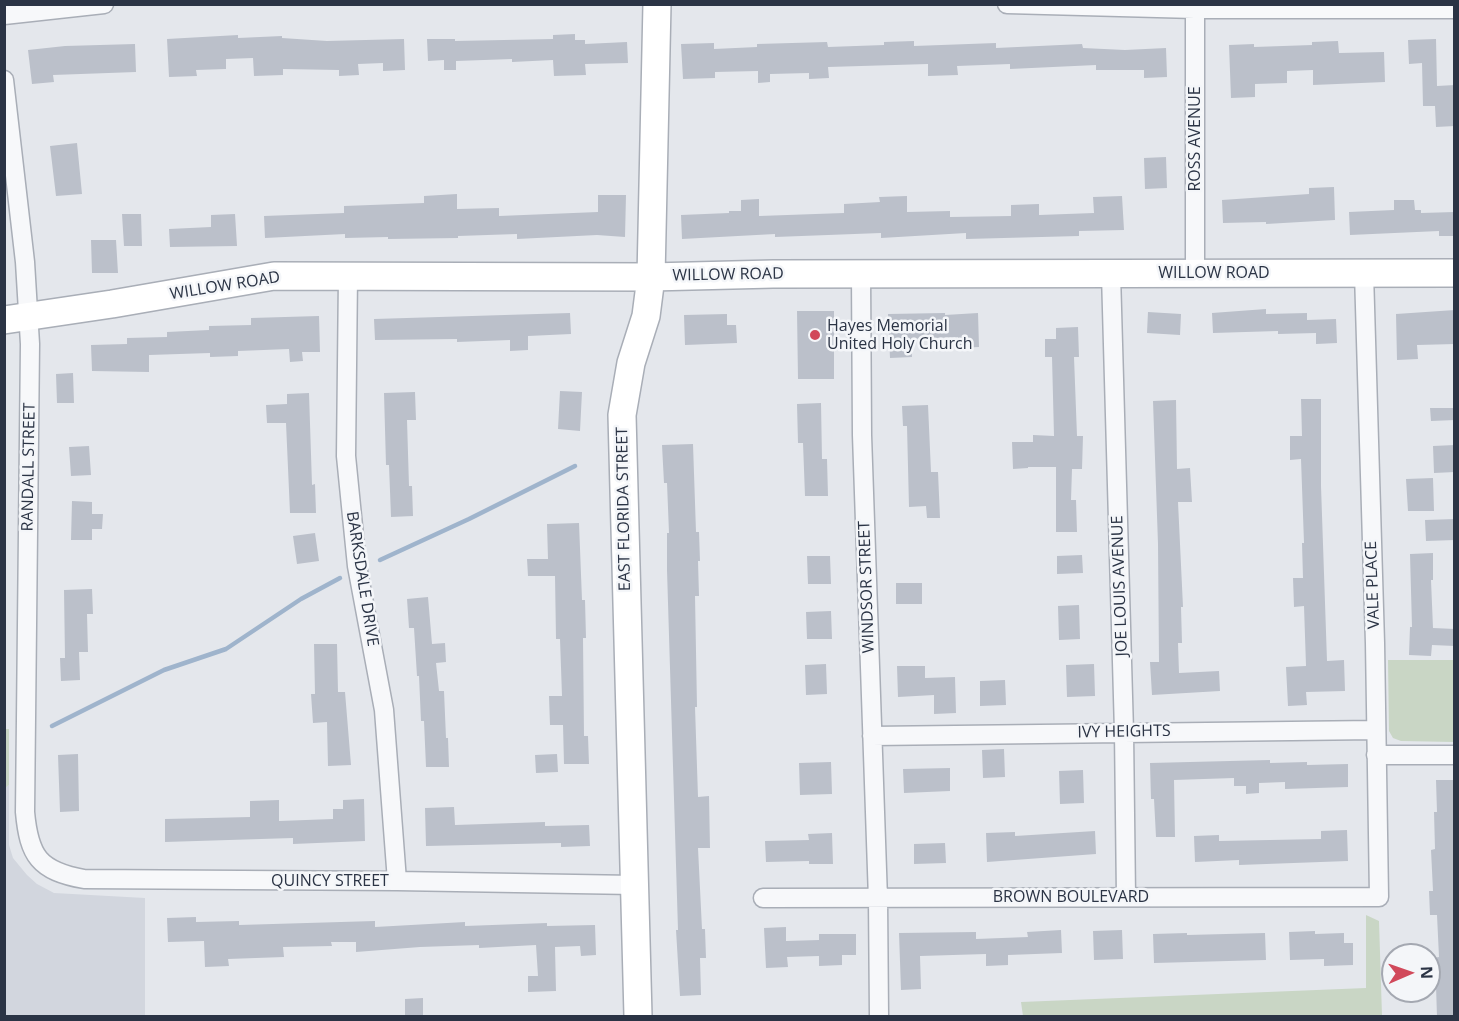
<!DOCTYPE html>
<html>
<head>
<meta charset="utf-8">
<style>
  body { margin:0 }
  #map { position:relative; width:1459px; height:1021px; overflow:hidden; background:#e4e7ec; font-family:"Open Sans",sans-serif }
  canvas { display:block }
  .frame { position:absolute; inset:0; border:6px solid #2b3445; pointer-events:none }
  .north { position:absolute; left:1381px; top:943px; width:60px; height:60px; box-sizing:border-box; background:#f4f6f9; border:2px solid #a4a8b1; border-radius:50%; rotate:88deg; font-size:16px; font-weight:700; line-height:24px; text-align:center; color:#2b3445 }
  .north::after { content:''; display:block; margin:auto; width:21px; height:27px; background:#d1495b; clip-path:polygon(50% 0,100% 100%,50% 72%,0 100%) }
</style>
</head>
<body>
<div id="map">
<canvas width="1459" height="1021"></canvas>
<div class="frame"></div>
<div class="north">N</div>
</div>
<script>
const context = document.querySelector('canvas').getContext('2d');
context.lineJoin = 'round';
function fillPath(path, color) { context.fillStyle = color; context.fill(path, 'evenodd'); }
function strokePath(path, color, width, dash) { context.strokeStyle = color; context.lineWidth = width; context.lineCap = dash ? 'butt' : 'round'; context.setLineDash(dash || []); context.stroke(path); }
function write(font, color, halo, rows, align = 'center') {
  context.font = font + ' "Open Sans",sans-serif'; context.lineWidth = 5; context.setLineDash([]); context.textBaseline = 'middle'; context.strokeStyle = halo; context.fillStyle = color; for (const [text, x, y, turn = 0] of rows) {
    context.save(); context.translate(x, y); context.rotate((+turn || 0) * Math.PI / 180); context.textAlign = isNaN(turn) ? turn : align; if (halo) context.strokeText(text, 0, 0); context.fillText(text, 0, 0); context.restore();
  }
}
fillPath(new Path2D(`
  M9 785V845L13 858 27 875 37 884 54 893 145 898V1016H5L4 788Z`), '#d2d6de');
fillPath(new Path2D(`
  M1388 660H1454V742L1401 741 1393 738 1389 731Z
  M5 729H9V785L5 788Z
  M1366 915 1379 921 1382 1016H1023L1021 1002 1366 988Z`), '#c9d6c5');
strokePath(new Path2D(`
  M380 560 469 519 575 466
  M52 726 164 670 226 649 301 599 340 578`), '#9fb4cc', 4.5);
fillPath(new Path2D(`
  M575 34V40H585V44L627 42 628 63 585 64 586 75 554 76 553 60 512 62V59L456 61V70H444V60L428 61 427 39H455V41L553 39V35Z
  M238 35V38L282 36V38L327 41 404 39 405 70 383 71V63L358 64 359 75 339 76V70L283 69V75L254 76 253 58 226 59V69L196 70 197 76 169 77 167 39Z
  M1436 39 1437 86 1455 85V126L1436 127 1435 106H1423L1422 63 1409 64 1408 40Z
  M914 41V46L996 43V48L1082 44 1083 48 1125 50 1166 48 1167 77 1144 78V70H1096V65L1010 69V64L957 66 958 75 928 76V64L828 67 829 78 809 79V73L770 74V82L758 83V71L715 72V78L683 79 681 44 714 43V49L757 47V44L827 42 828 47 884 45V42Z
  M1338 41 1339 53 1384 52 1385 82 1313 85V70L1287 71V83L1255 84V97L1231 98 1229 45 1254 44V47L1312 45V42Z
  M135 44 136 72 53 75 54 82 32 84 28 50 65 46Z
  M77 143 82 194 56 196 50 146Z
  M1166 157 1167 188 1145 189 1144 158Z
  M1334 187 1335 220 1266 224V222L1223 223 1222 200 1309 194V188Z
  M457 194V209L499 208V216L598 212V195H626L625 237 597 235 517 239V234L458 236V238L388 239V237L345 238V234L265 238 264 216 344 213V206L424 203V196Z
  M907 196V212L950 211V217L1011 216V205L1039 204V215L1094 213 1093 197 1122 196 1124 230 1079 231V236L966 239V233L881 238V233L775 237V234L682 239 681 215 729 213V211H741V200L759 199V216L844 213V204L880 202 879 197Z
  M1394 200H1414L1415 210H1421V213L1455 212V236H1439V231L1350 235 1349 212 1394 210Z
  M122 214H141L142 246H124Z
  M235 214 237 246 170 247 169 229 211 227V215Z
  M91 240H116L118 273H92Z
  M1266 309V314L1307 313V320L1336 319 1337 343 1316 344V333L1278 334V331L1213 333 1212 313Z
  M1455 310V344L1417 345 1418 359 1397 360 1396 314Z
  M797 311H834V379H798Z
  M1148 312 1181 314 1180 335 1147 333Z
  M570 313 571 334 528 336V350L510 351V340L457 342V339L375 340 374 319Z
  M945 313V315L978 313 979 347 958 348V337L911 339 912 357 890 358 888 314Z
  M727 314V325H736L737 343 685 345 684 315Z
  M319 316 320 352H302L303 361 290 362 289 349 238 351V356L210 357V353L149 355V372L92 371 91 345 127 344V338L167 337V332L209 330V326L251 325V318Z
  M1078 327 1079 357H1074L1077 436H1083L1082 469H1072L1071 500H1076L1077 532H1056V467H1028V468L1013 469 1012 442H1033V435L1054 436 1052 357H1045V339H1056V328Z
  M73 373 74 403H57L56 374Z
  M560 391 582 392 580 431 558 429Z
  M415 392 416 420H407L409 486H412L413 516 391 517 389 465H386L384 393Z
  M309 393 312 485 315 484 316 513H290L286 423H267L266 405 287 404V394Z
  M1301 399H1321V486L1327 661 1344 660 1345 691 1306 692 1307 705 1288 706 1286 667 1306 666 1304 606 1294 607 1293 578H1303L1302 543H1304L1301 459 1290 460V436H1302Z
  M1176 400 1177 469 1190 468 1192 502H1178L1183 607H1181L1182 643H1178L1179 673 1219 671 1220 691 1152 695 1150 662H1159L1158 544 1153 401Z
  M821 403 822 459H827L828 496H805L803 443H798L797 404Z
  M928 405 931 472H938L940 518H927L926 506 909 507 907 426H903L902 406Z
  M1430 408H1455V420L1431 421Z
  M693 444 696 532H699L700 561H698L699 596H695L697 707H695L698 797 709 796 710 848H698L702 929H705L706 958H700L701 995 680 996 676 930H678L667 570V533H669L667 483H664L662 445Z
  M1455 445V472L1434 473 1433 446Z
  M89 446 91 475 71 476 69 447Z
  M1433 478 1434 511H1408L1406 479Z
  M72 501 92 502V514H103L102 529H92V540H71Z
  M1455 519V540L1426 541 1425 520Z
  M579 523 582 600H585L586 638H583L584 736H588L589 764H564L563 725H550L549 696H562L560 639H556L555 576H528L527 559H548L547 524Z
  M315 533 319 561 297 564 293 536Z
  M1433 553V580H1431L1433 628 1455 629V646L1432 645 1431 656 1409 655 1410 627H1412L1410 554Z
  M1082 555 1083 573 1057 574V556Z
  M807 556H830L831 584H808Z
  M896 583H922V604H896Z
  M92 589 93 614H87L88 652H79L80 680 61 681 60 658H65L64 590Z
  M428 597 432 644 445 643 446 662 436 663 439 691H444L446 738H448L449 767H426L424 721H421L419 676H417L414 628H409L407 599Z
  M1079 605 1080 639 1059 640 1058 606Z
  M831 611 832 639H807L806 612Z
  M314 644H337L338 692H345L351 765 328 766 327 722 313 723 311 694H315Z
  M826 664 827 694 806 695 805 665Z
  M1094 664 1095 696 1067 697 1066 665Z
  M897 666H925V678L955 677 956 713 934 714V695L898 697Z
  M1005 680 1006 705 980 706V681Z
  M1004 749 1005 777 983 778 982 750Z
  M78 754 79 811 60 812 58 755Z
  M557 754 558 772 536 773 535 755Z
  M1270 760V763L1307 762V765L1348 764V787L1285 789V782L1259 783V793L1246 794V786H1234V778L1174 780 1175 837H1156L1154 799H1151L1150 763Z
  M831 762 832 794 800 795 799 763Z
  M950 768V791L904 793 903 769Z
  M1083 770 1084 803 1060 804 1059 771Z
  M1436 780H1455V1017H1437L1436 985H1434L1433 958 1439 957 1437 915H1430L1429 891H1433L1431 850 1435 849 1434 812H1437Z
  M364 799 365 841 293 844V838L165 842V819L250 817V801L279 800V821L333 819V809H343V800Z
  M454 807 455 825 545 822V826L589 825 590 846 561 847V843L426 846 425 808Z
  M1347 830 1348 861 1239 865V860L1195 862 1194 836 1219 835V841L1321 839V831Z
  M1095 831 1096 854 987 862 986 833 1015 832V836Z
  M832 833 833 864H809V861L766 862 765 841 809 840 808 834Z
  M945 843 946 863 914 864V844Z
  M196 917V922L239 921V925L375 921V927L465 922V926L547 923V926L595 925 596 955 581 956 580 946 555 947 556 991 528 992V976H538L536 945 479 948V945L420 947 356 952V942H331L332 946 283 947 284 957 228 959 229 966 205 967 204 941 168 942 167 918Z
  M786 927V941L819 940V934H856V955H842V965L819 966V956L787 957 788 967 766 968 764 928Z
  M1061 930 1062 953 1008 955V965L986 966V954L920 956 921 989 901 990 899 933 976 932V939L1028 937 1027 932Z
  M1122 930 1123 959 1094 960 1093 931Z
  M1315 931V934L1344 933V943H1353V965L1324 966V959L1290 960 1289 932Z
  M1187 933V935L1265 933 1266 960 1154 963 1153 934Z
  M423 998V1017H405V999Z`), '#bbc0ca');
const street = new Path2D(`
  M1007 4 1195 9H1454
  M1195 4V273
  M4 15 104 4
  M4 80 25 262 30 344 25 812C29 856 39 871 84 879L397 881 634 885
  M861 274 862 435 878 899 879 1016
  M1111 274 1124 732 1126 897
  M348 275 346 456 357 566 384 710 397 881
  M872 736 1375 730
  M1376 755H1454
  M763 898 1379 897 1375 643 1364 273`);
const secondary = new Path2D(`
  M4 320 112 304 274 276 651 277 773 274 1454 273
  M638 1016 622 415 631 363 646 316 651 277 657 4`);
strokePath(street, '#a9aeb7', 21);
strokePath(secondary, '#a9aeb7', 30);
strokePath(street, '#f7f8fa', 18);
strokePath(secondary, '#fff', 27);
for (const [x, y, r, color] of [
  [815,335,6,"#d1495b"]
]) { const dot = new Path2D(); dot.arc(x, y, r, 0, 2 * Math.PI); context.fillStyle = color; context.fill(dot); strokePath(dot, '#f4f6f9', 2); }
write('16px', '#2b3445', '#f4f6f9', [
  ["ROSS AVENUE",1195,139,-90],
  ["WILLOW ROAD",1214,273],
  ["WILLOW ROAD",728,275,-1],
  ["WILLOW ROAD",225,286,-9],
  ["RANDALL STREET",29,467,-89],
  ["EAST FLORIDA STREET",624,509,-91],
  ["BARKSDALE DRIVE",362,579,81],
  ["VALE PLACE",1373,585,-92],
  ["JOE LOUIS AVENUE",1120,586,-92],
  ["WINDSOR STREET",867,587,-92],
  ["IVY HEIGHTS",1124,732,-1],
  ["QUINCY STREET",330,881],
  ["BROWN BOULEVARD",1071,897]
]);
write('16px', '#2b3445', '#f4f6f9', [
  ["Hayes Memorial",827,326],
  ["United Holy Church",827,344]
], 'left');
</script>
</body>
</html>
